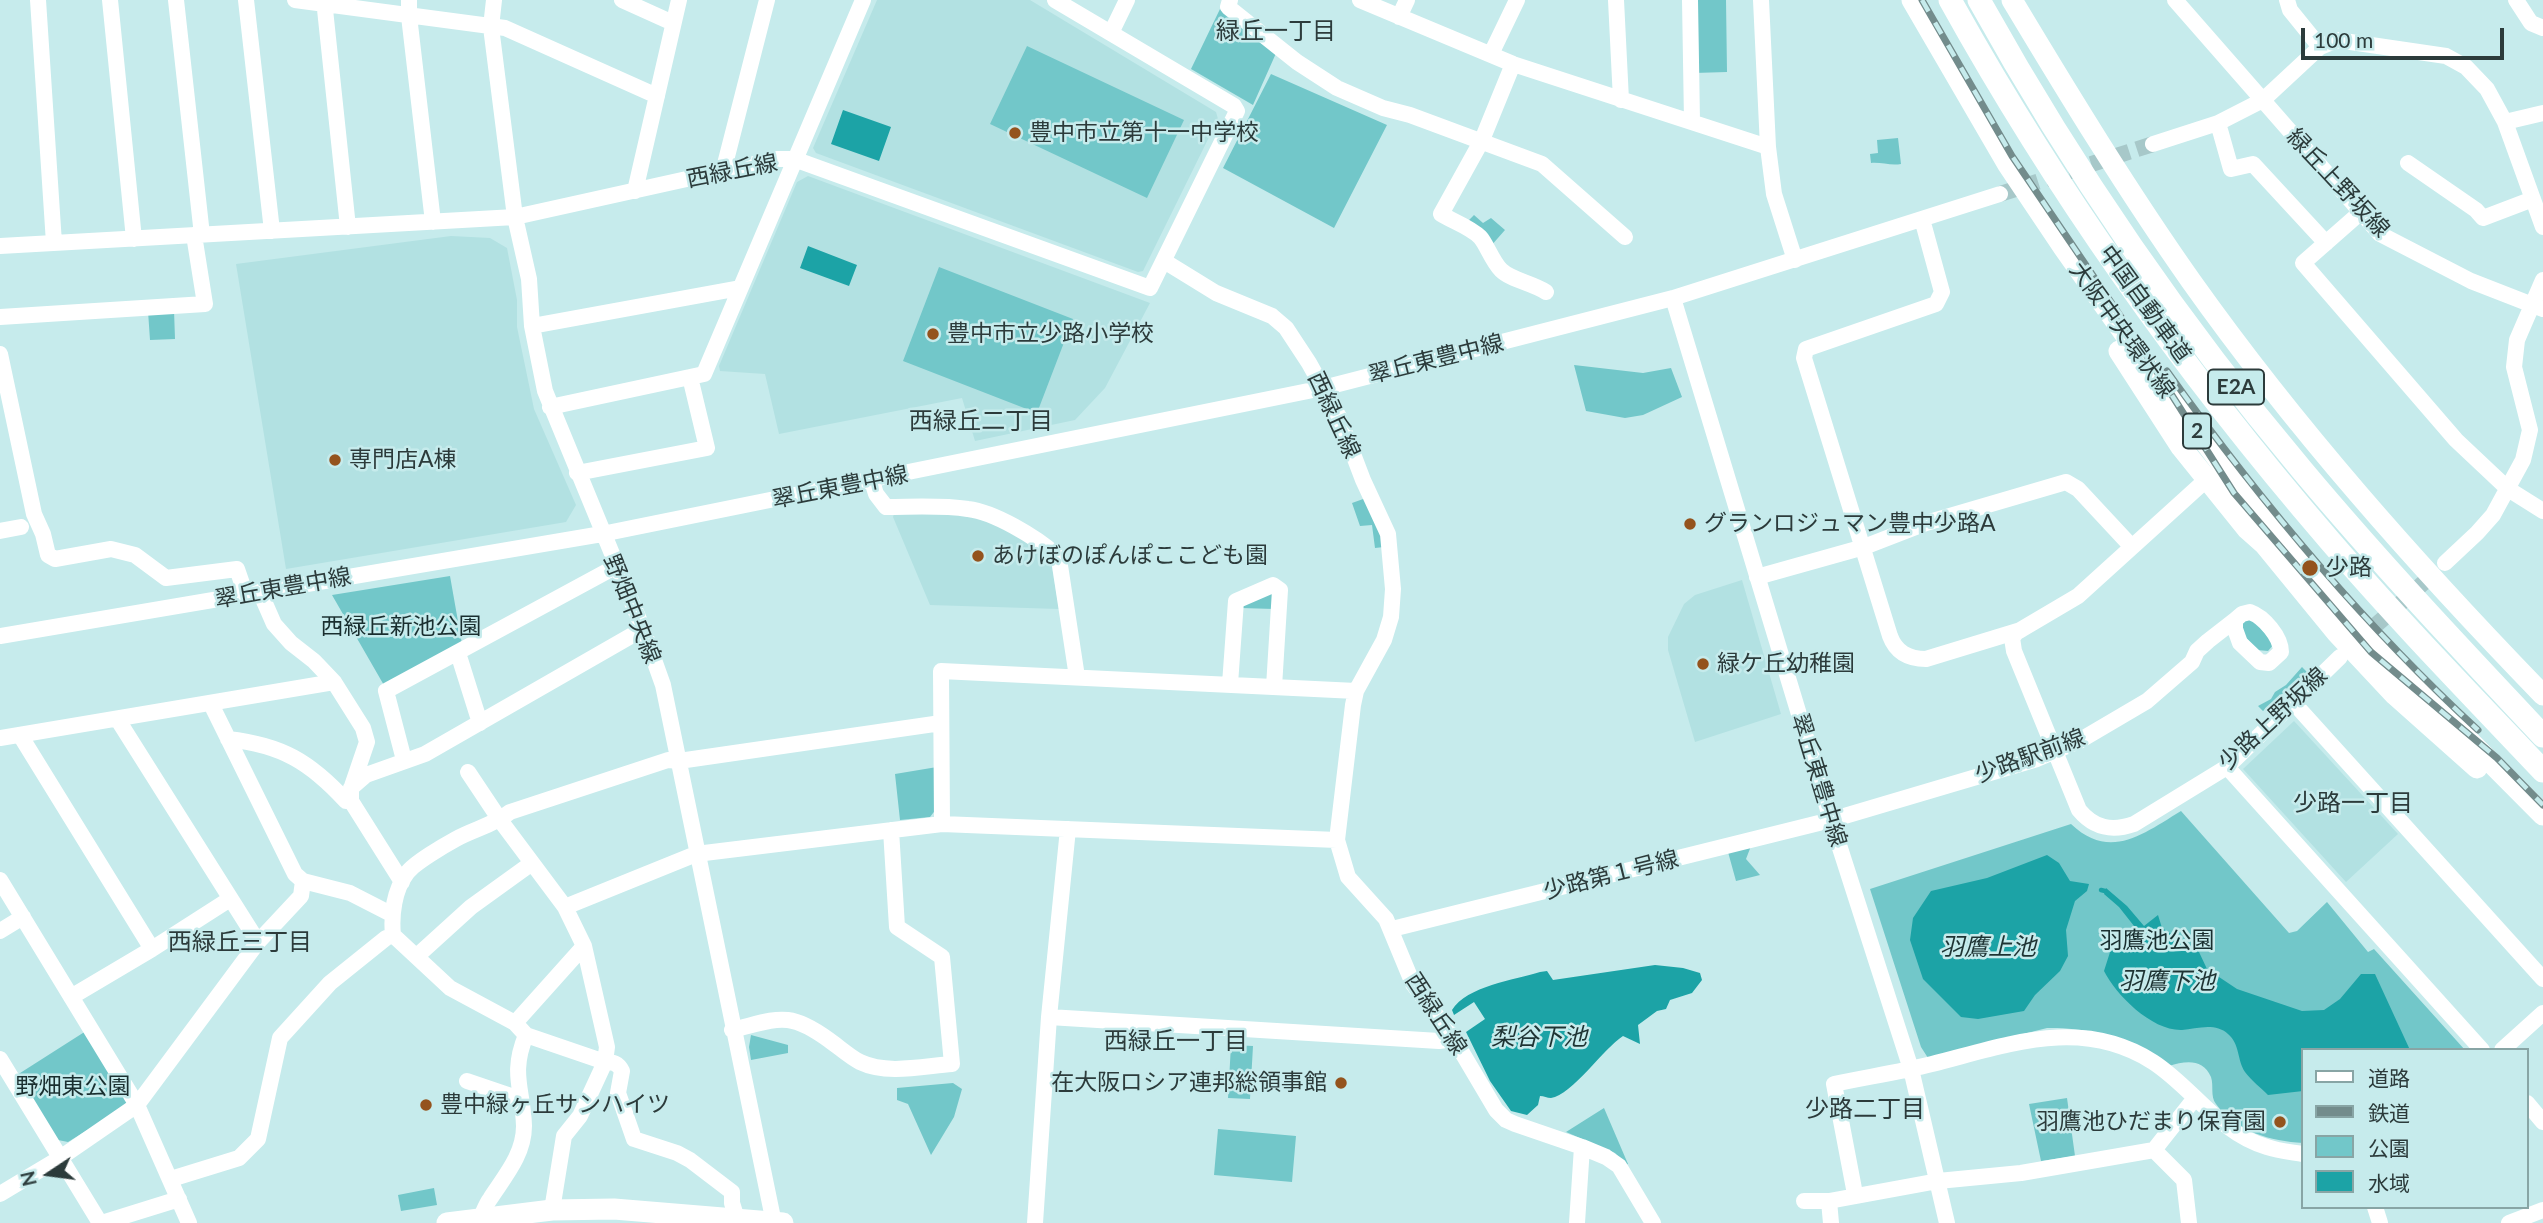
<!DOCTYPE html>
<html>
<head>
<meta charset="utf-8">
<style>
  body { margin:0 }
  #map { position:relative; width:2543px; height:1223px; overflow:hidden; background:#c6ebec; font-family:Lato,"Noto Sans JP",sans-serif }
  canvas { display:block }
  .legend { position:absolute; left:2301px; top:1048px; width:228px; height:161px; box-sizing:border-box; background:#c6ebec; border:2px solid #88a5a5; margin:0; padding:9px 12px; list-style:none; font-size:21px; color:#2c3b3b }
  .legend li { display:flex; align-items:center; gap:14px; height:35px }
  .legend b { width:35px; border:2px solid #88a5a5 }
  .north { position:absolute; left:14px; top:1139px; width:70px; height:70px; -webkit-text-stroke:5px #c6ebec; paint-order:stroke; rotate:257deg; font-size:19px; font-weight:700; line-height:28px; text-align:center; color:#2c3b3b }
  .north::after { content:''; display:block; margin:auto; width:24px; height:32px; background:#2c3b3b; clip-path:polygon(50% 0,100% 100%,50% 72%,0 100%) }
  .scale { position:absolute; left:2301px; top:28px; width:203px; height:32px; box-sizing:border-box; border:4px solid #2c3b3b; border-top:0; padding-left:9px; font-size:21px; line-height:24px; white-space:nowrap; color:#2c3b3b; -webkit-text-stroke:5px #c6ebec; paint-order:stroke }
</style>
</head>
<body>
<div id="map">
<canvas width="2543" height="1223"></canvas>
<ul class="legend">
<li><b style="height:9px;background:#fff"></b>道路</li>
<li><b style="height:9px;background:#738c8c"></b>鉄道</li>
<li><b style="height:19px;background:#72c7c9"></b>公園</li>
<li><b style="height:19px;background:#1ca3a6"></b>水域</li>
</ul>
<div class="north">N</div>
<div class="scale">100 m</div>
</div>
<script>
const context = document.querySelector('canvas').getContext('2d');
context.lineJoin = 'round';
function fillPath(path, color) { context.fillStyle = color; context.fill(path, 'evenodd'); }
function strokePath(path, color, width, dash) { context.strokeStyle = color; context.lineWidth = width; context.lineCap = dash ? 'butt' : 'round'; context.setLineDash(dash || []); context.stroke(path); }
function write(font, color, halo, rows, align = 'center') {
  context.font = font + ' Lato,"Noto Sans JP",sans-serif'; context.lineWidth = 5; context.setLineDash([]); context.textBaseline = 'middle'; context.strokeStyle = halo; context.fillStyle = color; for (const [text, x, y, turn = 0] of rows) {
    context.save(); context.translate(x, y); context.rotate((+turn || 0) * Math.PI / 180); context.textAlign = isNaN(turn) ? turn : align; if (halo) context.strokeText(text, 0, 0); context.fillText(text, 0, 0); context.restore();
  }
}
fillPath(new Path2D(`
  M877 0H1030L1216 112 1218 119 1143 271 1138 272 816 153 813 148Z
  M808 176 1150 303 1105 388 1075 420 975 441 962 398 779 434 765 374 720 371 719 366 797 182Z
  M451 236 490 238 507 248 517 300V327L534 409 576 505 566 522 286 569 236 264Z
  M895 511 967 512 996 524 1042 551 1051 561 1059 609 930 605 893 517Z
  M1742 580 1781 714 1695 742 1668 650V637L1684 604 1695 595Z
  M2294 721 2398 834 2346 882 2243 769Z`), '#b2e1e2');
fillPath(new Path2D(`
  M1694 0H1726L1727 72 1694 73Z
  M1220 9 1277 51 1253 105 1191 69Z
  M1027 46 1184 120 1147 198 990 124Z
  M1271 74 1387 125 1334 228 1223 168Z
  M1898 138 1901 164C1891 166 1881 162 1871 163L1870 154 1878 153 1877 140Z
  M1474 215 1483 223 1491 218 1505 230 1490 247 1467 222Z
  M939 267 1073 319 1037 413 903 361Z
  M174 310 175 339 150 340 148 311Z
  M1574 365 1643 373 1671 368 1682 397 1643 415 1625 418 1586 411Z
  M1366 498 1378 521 1384 547 1375 548 1372 525 1360 526 1352 503Z
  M450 576 462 644 385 687 332 595Z
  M1276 592 1274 609 1241 608V605Z
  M2253 619 2274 644 2268 651 2257 650 2241 632 2243 621Z
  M2302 667 2307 672 2263 711 2258 706 2271 699 2275 692 2286 685Z
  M937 767V808L930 817 900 820 895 774Z
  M2181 811 2289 933 2297 931 2327 902 2368 952 2374 949 2465 1050H2303V1143C2271 1141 2236 1132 2216 1104 2210 1096 2214 1086 2211 1077 2203 1058 2185 1061 2169 1066 2160 1060 2151 1052 2141 1047 2117 1034 2074 1027 2047 1028L1928 1058 1921 1047 1870 889 2071 824C2110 861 2143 834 2181 811Z
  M1751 846 1746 859 1760 875 1736 881 1728 852Z
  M86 1031 127 1099 125 1107 68 1142 58 1140 17 1075Z
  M751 1035 788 1045V1053L751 1060 749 1047Z
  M1231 1045 1253 1046 1250 1099 1228 1098Z
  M953 1083 962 1089 954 1117 931 1155 908 1104 897 1100V1088Z
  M2067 1098 2075 1156 2041 1161 2029 1104Z
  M1604 1108 1628 1164 1626 1165 1615 1153 1566 1132Z
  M1218 1129 1296 1136 1292 1182 1214 1175Z
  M434 1188 437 1205 401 1211 398 1195Z`), '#72c7c9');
fillPath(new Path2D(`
  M843 110 891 127 879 161 831 144Z
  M808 246 857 265 849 286 800 268Z
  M2047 855 2059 863 2070 881 2089 884 2087 891 2075 901 2066 930 2068 956 2060 971 2035 995 2024 1011 1978 1019 1961 1017 1923 979 1910 940 1913 918 1931 891 1987 878Z
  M2106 888 2127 906 2144 926 2158 915 2162 928 2199 952 2207 969 2237 989 2302 1011 2324 1010 2340 999 2361 974H2375L2410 1050H2303V1091L2268 1095C2261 1088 2251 1080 2245 1072 2237 1060 2240 1044 2228 1034 2215 1022 2196 1029 2182 1030 2152 1031 2116 995 2104 971L2111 949 2121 933 2128 941 2138 931 2119 907 2104 894Z
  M1655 965 1683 968 1700 973 1702 980 1692 993 1670 1000 1666 1009 1657 1011 1638 1025 1640 1044 1623 1036C1604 1048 1572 1095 1551 1098 1547 1098 1544 1096 1540 1096L1538 1105 1527 1115 1511 1111 1490 1081 1466 1032 1485 1019 1474 1002 1454 1015 1452 1010C1467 986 1514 980 1540 972L1547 971 1553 980Z`), '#1ca3a6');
strokePath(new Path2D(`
  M2101 890 2105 891`), '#1ca3a6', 4.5);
strokePath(new Path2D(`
  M2000 194 2153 144
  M2358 641 2438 570`), '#a7c8c9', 16, [16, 8]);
strokePath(new Path2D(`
  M38 0 54 243
  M110 0 134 239
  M176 0 202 235
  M246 0 272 231
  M295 0 505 28 657 96
  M324 0 348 227
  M409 0V16L433 222
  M494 0 491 27 515 217 529 279 532 326 545 391 643 629 663 685 774 1223
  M622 0 673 23
  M1230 0 1228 7 1297 62 1337 88 1383 108 1410 115 1542 164 1625 237
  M1360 0 1513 64 1768 147
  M1616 0 1621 100
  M1690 0 1692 121
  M1761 0 1768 147 1774 194 1795 260
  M2175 0 2380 234 2471 281 2543 309
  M2287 0 2290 10 2320 47
  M2516 0 2531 23 2543 28
  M1399 17 1407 0
  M1111 33 1127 0
  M1491 54 1517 0
  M1513 64 1482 140 1441 214C1452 221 1470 227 1480 237 1486 243 1492 261 1501 270 1511 280 1532 283 1546 292
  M2505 122 2543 113
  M2218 123 2231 169 2253 164 2326 243
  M2153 144 2218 123 2263 100 2320 47 2337 40 2446 56 2466 67 2487 89 2505 122 2543 227
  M2408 163 2476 210 2483 218 2533 199
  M723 172 767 0
  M635 191 679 0
  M2361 212 2303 263 2456 440 2508 489 2543 511
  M1922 219 1942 292 1936 304 1806 349 1804 358 1890 636C1896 652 1908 659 1926 659L2021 630
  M0 246 515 217 777 159H794L1150 288 1237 111 1234 106 1055 0
  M1164 261 1216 293 1272 316 1286 328 1309 363 1339 417 1363 480 1388 534 1393 589 1391 617 1384 640 1356 691 1353 705 1337 840 1348 877 1386 919 1413 984 1454 1039 1496 1110 1506 1120 1515 1124 1582 1147 1577 1223
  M1673 298 1831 820 1911 1069 1947 1223
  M0 317 205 304 194 235
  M532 326 740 288
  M0 354 34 514 43 534 48 555 55 559 111 549 135 555 166 578 237 569 246 595
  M550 407 704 374 863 0
  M577 473 707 448 690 377
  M2206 480 2078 596 2017 632 2012 638 2014 651 2079 810C2094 828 2111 832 2134 824L2227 767 2340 657
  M872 481 876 494 886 507C913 507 941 505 968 509 994 512 1036 537 1056 555L1059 559 1077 677
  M0 531 21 527
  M2445 563 2477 533 2493 515 2523 460 2530 430 2514 367 2517 340 2543 280
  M1757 577 1864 547 1926 523 2066 482 2078 489 2132 547
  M260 592 274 624 291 643 314 661 334 682 363 728 367 742 352 786
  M2250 612C2264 617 2281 637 2281 652L2269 663 2260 662 2240 643 2235 629V620L2242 614Z
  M0 636 602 534 1323 388 1673 298 2000 194
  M458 653 480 723
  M1230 684 1236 601 1273 585 1280 590 1274 687
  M2292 701 2543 979
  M211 704 295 874 303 881 350 893 391 914
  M118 720 258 942
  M20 735 152 949
  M0 738 334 682
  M228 739C282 745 310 762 346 801H351
  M404 760 386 691 615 567
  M2227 767 2482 1050
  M468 772 500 820 565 907 584 946 607 1047 605 1062 580 1116 564 1136 552 1210
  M942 824 941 671 1356 691
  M0 880 137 1105 189 1223
  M402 882 351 801V788L366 775 425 754 643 629
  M565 907 696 854 942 824 1337 840
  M1392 929 1831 820 2037 759 2079 741 2147 701 2192 662 2197 651 2208 641 2235 620
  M0 931 23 917
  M417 956 471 907 532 863
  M71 997 152 949 230 899
  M1049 1017 1439 1041 1454 1039
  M515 1023 584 946
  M732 1030C778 1019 788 1010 829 1040 839 1047 850 1057 860 1062 887 1075 924 1066 952 1064L942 957 897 927 891 830
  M2502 1050 2543 1013
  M0 1059 100 1223
  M467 1081 520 1099
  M2527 1103 2543 1122
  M1582 1147 1606 1157 1619 1166 1653 1223
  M2154 1150 2184 1180 2189 1223
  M171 1179 239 1158 258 1139 280 1038 330 983 386 938 393 935
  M0 1194 60 1158 137 1105 258 942 301 896 303 881
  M1855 1194 1834 1084C1867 1077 1900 1072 1932 1064 2008 1045 2081 1016 2153 1062 2192 1087 2220 1134 2267 1147 2278 1151 2291 1152 2303 1154
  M1804 1201H1829L1938 1181 2021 1173 2154 1150 2195 1098
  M1829 1201 1831 1223
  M2375 1207 2380 1223
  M737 1219 732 1203V1192L690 1160 677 1153 634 1139 618 1093 622 1071C618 1063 613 1062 605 1062L526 1035 515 1023 450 988 393 935C391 915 394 890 407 873 414 863 445 845 456 839 474 829 494 825 510 812L668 760 679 761 941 723
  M102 1223 179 1199
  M477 1223C483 1216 484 1207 490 1199 504 1177 524 1155 524 1126 523 1089 510 1074 526 1035
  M1035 1223 1049 1017 1068 829
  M2509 1223 2543 1210`), '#fff', 16);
strokePath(new Path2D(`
  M1912 0 2008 165 2063 247 2145 363 2242 491 2375 646 2543 815
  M2012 0C2069 95 2127 190 2191 281 2296 429 2417 565 2543 695
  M2119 351 2181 447 2247 529 2265 545 2337 633 2395 695 2477 768
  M447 1223 552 1210 614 1209 783 1223`), '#fff', 21);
strokePath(new Path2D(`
  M1950 0C2057 193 2186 374 2330 541 2398 620 2471 695 2543 771
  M1979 0C2071 166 2180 325 2302 470 2379 562 2461 649 2543 736`), '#fff', 23);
const rail = new Path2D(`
  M1922 0 2012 156 2140 345 2234 493 2371 652 2497 758 2543 805
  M2167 371C2259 500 2362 623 2478 730`);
strokePath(rail, '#738c8c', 7);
strokePath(rail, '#c6ebec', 4.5, [13]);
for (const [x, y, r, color] of [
  [1015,133,7,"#94531d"],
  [933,334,7,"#94531d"],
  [335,460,7,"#94531d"],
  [1690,524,7,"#94531d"],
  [978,556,7,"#94531d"],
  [2310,568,9,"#94531d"],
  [1703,664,7,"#94531d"],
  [1341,1083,7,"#94531d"],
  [426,1105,7,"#94531d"],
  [2280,1122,7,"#94531d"]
]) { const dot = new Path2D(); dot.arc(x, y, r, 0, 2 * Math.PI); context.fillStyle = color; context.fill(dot); strokePath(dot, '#c6ebec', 2.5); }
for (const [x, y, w] of [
  [2236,387,56],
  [2197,431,28]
]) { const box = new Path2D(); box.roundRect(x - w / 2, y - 17.5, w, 35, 5); context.fillStyle = '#c6ebec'; context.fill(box); strokePath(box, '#2c3b3b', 2); }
write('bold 21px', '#2c3b3b', null, [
  ["E2A",2236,387],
  ["2",2197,431]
]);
write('23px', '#2c3b3b', '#c6ebec', [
  ["豊中市立第十一中学校",1029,133],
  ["豊中市立少路小学校",947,334],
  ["専門店A棟",349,460],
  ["グランロジュマン豊中少路A",1704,524],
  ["あけぼのぽんぽここども園",992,556],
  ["少路",2326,568],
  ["緑ケ丘幼稚園",1717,664],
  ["在大阪ロシア連邦総領事館",1327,1083,"right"],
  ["豊中緑ヶ丘サンハイツ",440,1105],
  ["羽鷹池ひだまり保育園",2266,1122,"right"]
], 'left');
write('23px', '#2c3b3b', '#c6ebec', [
  ["西緑丘線",732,171,-11],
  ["緑丘上野坂線",2338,183,47],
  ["中国自動車道",2145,304,54],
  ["大阪中央環状線",2122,330,54],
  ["翠丘東豊中線",1436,359,-14],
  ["西緑丘線",1334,415,65],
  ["翠丘東豊中線",840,487,-11],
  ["翠丘東豊中線",283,588,-10],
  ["野畑中央線",632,609,68],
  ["少路上野坂線",2273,719,-43],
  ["少路駅前線",2030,756,-20],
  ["翠丘東豊中線",1819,780,73],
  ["少路第１号線",1611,875,-14],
  ["西緑丘線",1436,1014,57]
]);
write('23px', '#192e2f', '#c6ebec', [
  ["西緑丘新池公園",401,627],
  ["羽鷹池公園",2157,941],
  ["野畑東公園",73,1087]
]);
write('24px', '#2c3b3b', '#c6ebec', [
  ["緑丘一丁目",1276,31],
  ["西緑丘二丁目",981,421],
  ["少路一丁目",2353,803],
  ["西緑丘三丁目",240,942],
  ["西緑丘一丁目",1176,1041],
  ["少路二丁目",1865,1109]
]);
write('italic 24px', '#1e3333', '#c6ebec', [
  ["羽鷹上池",1988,947],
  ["羽鷹下池",2167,981],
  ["梨谷下池",1539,1037]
]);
</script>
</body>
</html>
